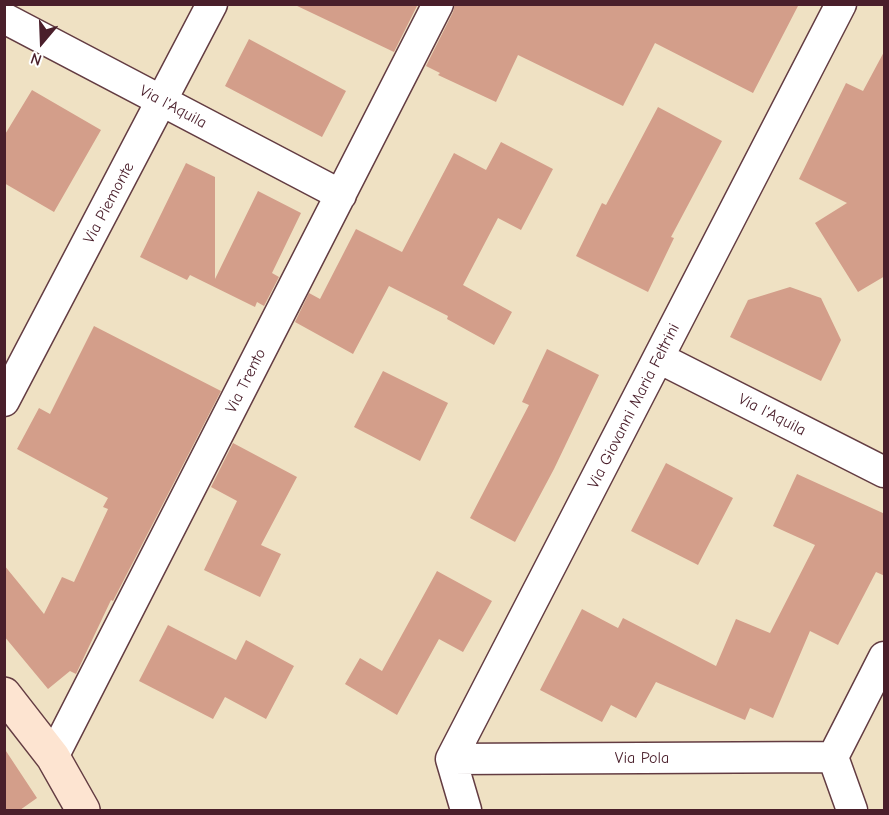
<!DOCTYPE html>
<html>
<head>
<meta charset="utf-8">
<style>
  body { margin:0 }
  #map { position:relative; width:889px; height:815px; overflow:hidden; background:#efe1c3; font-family:"Comic Neue",sans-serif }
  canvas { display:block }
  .frame { position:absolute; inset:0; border:6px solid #4a1f2b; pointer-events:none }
  .north { position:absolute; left:12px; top:12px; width:60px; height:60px; -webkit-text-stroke:4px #fff; paint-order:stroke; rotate:199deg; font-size:16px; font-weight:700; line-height:24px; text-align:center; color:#4a1f2b }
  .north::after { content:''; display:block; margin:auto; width:21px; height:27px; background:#4a1f2b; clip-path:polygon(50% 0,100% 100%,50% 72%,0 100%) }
</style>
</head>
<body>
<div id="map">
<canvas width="889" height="815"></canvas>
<div class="frame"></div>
<div class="north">N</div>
</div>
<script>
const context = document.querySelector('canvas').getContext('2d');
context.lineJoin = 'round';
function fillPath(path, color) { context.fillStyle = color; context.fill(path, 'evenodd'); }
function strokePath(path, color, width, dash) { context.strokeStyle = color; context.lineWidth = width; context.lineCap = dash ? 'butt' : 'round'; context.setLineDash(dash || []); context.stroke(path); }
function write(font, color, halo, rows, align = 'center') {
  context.font = font + ' "Comic Neue",sans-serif'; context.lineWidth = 4.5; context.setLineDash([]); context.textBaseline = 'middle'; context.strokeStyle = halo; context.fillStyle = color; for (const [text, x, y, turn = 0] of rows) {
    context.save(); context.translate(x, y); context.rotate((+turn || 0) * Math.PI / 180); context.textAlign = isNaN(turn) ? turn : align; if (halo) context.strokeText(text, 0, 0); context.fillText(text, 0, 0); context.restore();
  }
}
fillPath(new Path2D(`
  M293 4H418L394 52Z
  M455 4H799L753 93 655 43 623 106 518 55 496 102 438 75 440 73 426 66 453 12Z
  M249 39 346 91 322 137 225 86Z
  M885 50V276L858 292 815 223 847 203 799 179 846 83 863 91Z
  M32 90 101 130 54 212 4 183V136Z
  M658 107 722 141 671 237 674 238 648 292 576 256 602 203 606 205Z
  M501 142 553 169 521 230 498 218 463 285 512 312 494 345 447 319 448 316 389 286 353 354 295 322 309 293 320 299 356 229 402 252 454 153 486 170Z
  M186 163 215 177V279L258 191 301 213 272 273 279 277 264 306 257 302 255 307 190 275 187 280 140 257Z
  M790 287 821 298 841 340 821 381 730 337 748 300Z
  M94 326 221 391 113 601 111 600 76 674 70 671 48 689 4 636V565L44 614 62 577 74 582 108 509 103 507 108 498 17 449 39 408 50 414Z
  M547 349 599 375 554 469 515 542 470 518 529 405 522 402Z
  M383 371 448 403 420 461 354 427Z
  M233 443 297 477 261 545 281 554 260 597 204 570 237 501 211 487Z
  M666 463 733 498 698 565 631 531Z
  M797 474 885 514V576L876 572 838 645 810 631 773 718 750 708 745 720 656 682 636 718 611 705 602 722 540 690 582 609 618 628 623 618 716 666 736 619 770 633 815 545 773 526Z
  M437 571 492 601 463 652 439 639 397 715 345 684 360 658 382 671Z
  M168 625 236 660 246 640 294 666 266 719 225 697 213 719 139 681Z
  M4 748 37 798 20 810H4Z`), '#d39e8a');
const street = new Path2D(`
  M4 18 341 195
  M659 358 884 472
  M4 401 212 4
  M53 757 438 4
  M451 759 833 757
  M466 810 451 759 841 4
  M852 810 833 757 884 657`);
const secondary = new Path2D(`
  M4 694 53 757 83 810`);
strokePath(street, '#633c42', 33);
strokePath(secondary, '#633c42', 36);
strokePath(street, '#fff', 30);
strokePath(secondary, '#fde4d1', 33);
write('16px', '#4a1f2b', '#fff', [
  ["Via l'Aquila",173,107,28],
  ["Via Piemonte",109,203,-62],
  ["Via Trento",246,381,-63],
  ["Via Giovanni Maria Feltrini",634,406,-63],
  ["Via l'Aquila",772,415,27],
  ["Via Pola",642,758]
]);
</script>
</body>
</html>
